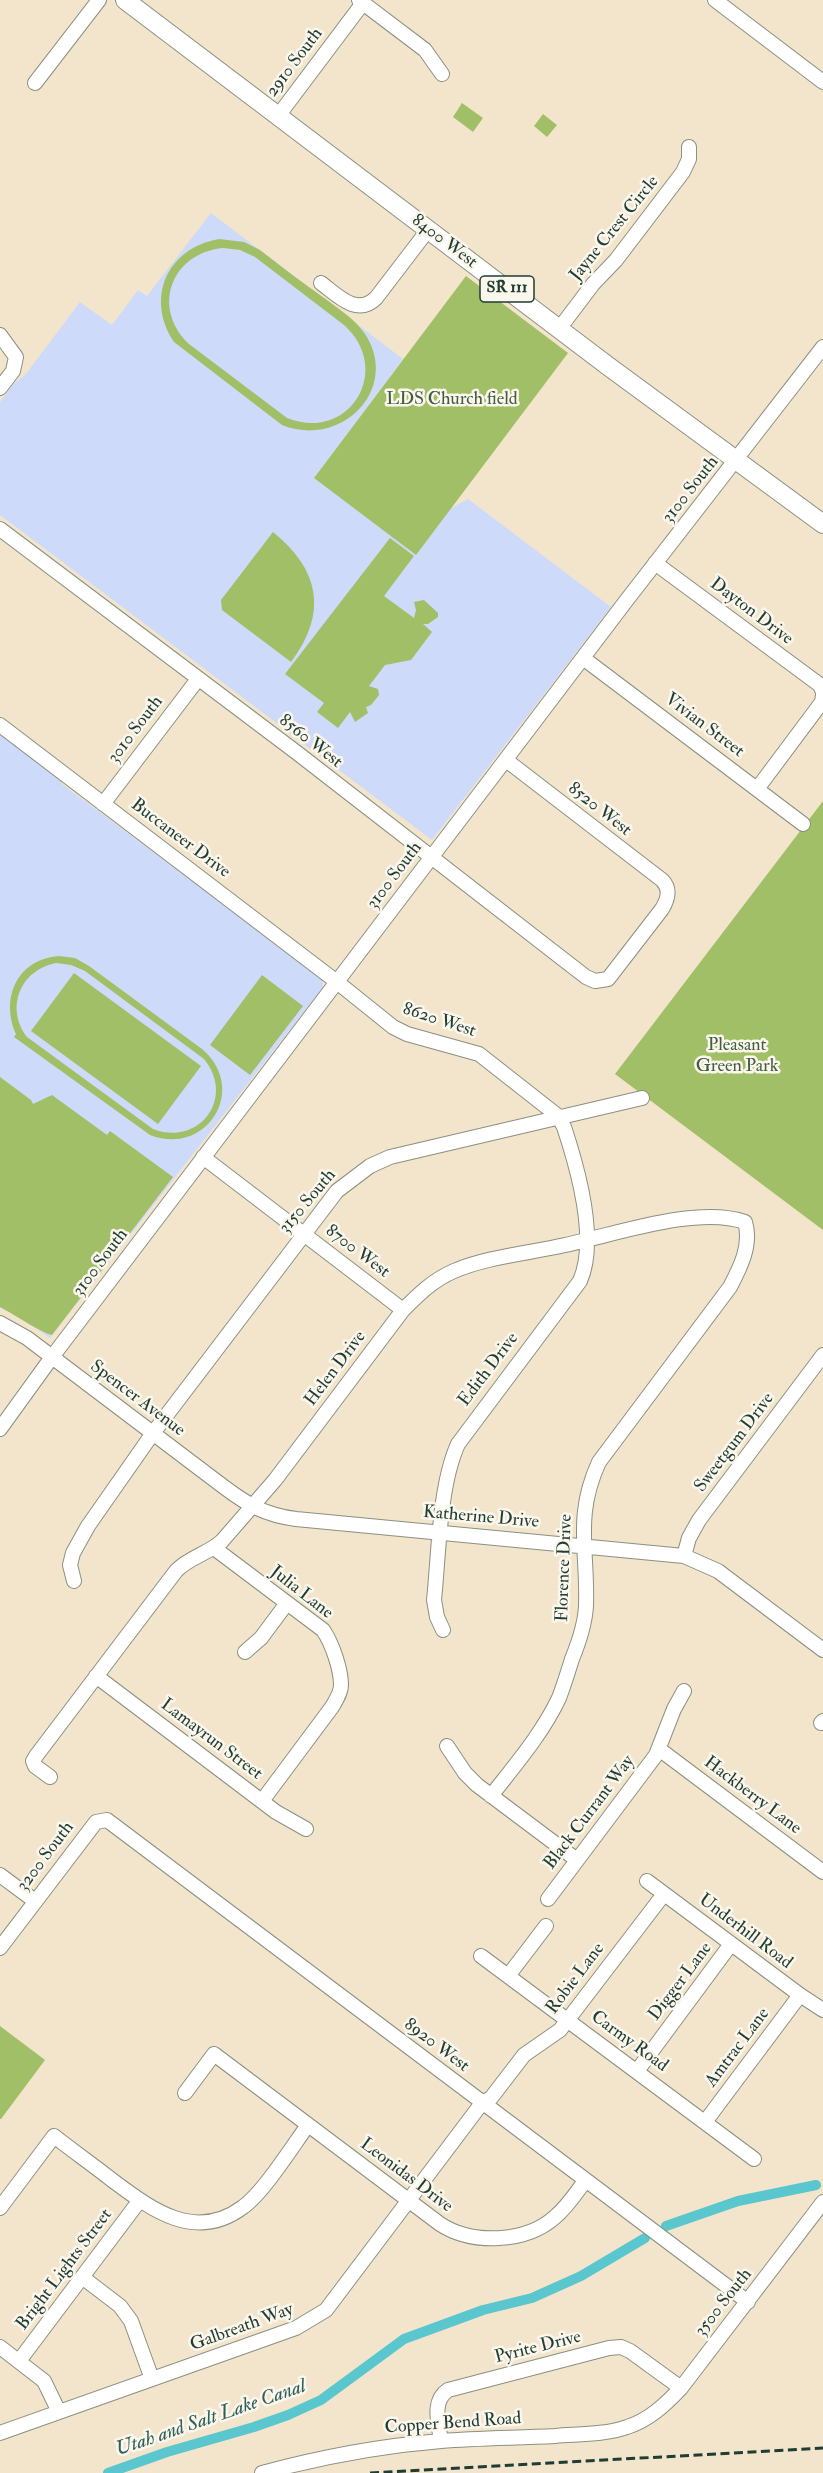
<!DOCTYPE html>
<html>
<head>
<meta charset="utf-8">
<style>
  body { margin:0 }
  canvas { display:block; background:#f3e5cb }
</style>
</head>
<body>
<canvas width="823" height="2473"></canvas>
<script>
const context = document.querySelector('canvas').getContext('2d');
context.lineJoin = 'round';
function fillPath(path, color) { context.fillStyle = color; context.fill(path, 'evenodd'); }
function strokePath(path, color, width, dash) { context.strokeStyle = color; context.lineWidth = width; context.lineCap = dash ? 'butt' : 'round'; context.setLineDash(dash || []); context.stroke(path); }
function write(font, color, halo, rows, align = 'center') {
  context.font = font + ' "IM FELL Double Pica",serif'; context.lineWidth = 5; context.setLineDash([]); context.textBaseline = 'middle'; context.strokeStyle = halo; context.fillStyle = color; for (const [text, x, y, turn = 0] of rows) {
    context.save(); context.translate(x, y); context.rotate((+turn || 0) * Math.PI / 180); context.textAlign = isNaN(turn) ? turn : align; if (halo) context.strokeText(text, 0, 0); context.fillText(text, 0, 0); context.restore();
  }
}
fillPath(new Path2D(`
  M211 213 403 359 314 478 416 554 451 508 468 499 611 607 432 840 0 515V402L14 383 25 375 80 302 112 325 138 290 147 296Z
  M0 732 61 778 62 784 322 978 323 987 50 1338 15 1314 0 1308Z`), '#cedafa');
fillPath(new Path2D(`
  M462 103 483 118 473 132 453 117Z
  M543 114 557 125 547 137 534 126Z
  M219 239 244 242 260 250C282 267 304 284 327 300 340 310 355 319 365 334 401 389 341 449 282 425L174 342C145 298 167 248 219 239ZM223 248 240 250 255 257 344 325C394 370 349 443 287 418L189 344C151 308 171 253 223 248Z
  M466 276 568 353 416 555 314 478Z
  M273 532C320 570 328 613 291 662L222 610 221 600Z
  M390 538 414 556 384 596 414 618 416 610 414 602 424 600 438 613V617L428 624H423L432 632 411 660 385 665 369 686 378 689 379 695 371 705 366 707 368 713 355 722 350 712 338 728 317 712 324 703 285 674Z
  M823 801V1230L615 1074Z
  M59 956 75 958 89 966 202 1049C249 1089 207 1157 150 1135L14 1037 16 1034C0 997 18 959 59 956ZM56 963 71 965 85 971 204 1059C236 1098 199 1147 153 1129L27 1037C5 1008 20 970 56 963Z
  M74 973 201 1066 158 1124 31 1031Z
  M262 975 303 1006 250 1075 210 1045Z
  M0 1077 31 1100 33 1104 52 1095 107 1135 110 1131 173 1177 52 1335C43 1334 12 1313 0 1307Z
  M0 2026 45 2060 1 2119H0Z`), '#a1bf67');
strokePath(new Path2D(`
  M666 2226 738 2201 816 2185
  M108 2473 167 2452 254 2427 288 2415 321 2400 404 2339 483 2310 532 2298 581 2276 645 2238`), '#59c7cd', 10);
const minor = new Path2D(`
  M359 0 425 50 442 74
  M715 0 823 82
  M35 83 99 0
  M278 116 363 3
  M321 283C337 295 357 317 376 298L428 230
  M559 329 593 284 616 260 683 172 689 159V147
  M0 335 16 357 13 371 0 388
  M0 529 296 752 586 977 595 981 608 979 662 909C668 899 671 889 662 880L506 760
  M655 563 820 685 823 692
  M583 658 803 824
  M0 725 337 982 393 1027 407 1034 479 1054 558 1116 564 1127C578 1169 598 1240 580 1281L458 1444C439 1486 439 1553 434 1600L437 1617 443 1630
  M757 789 822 702 823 695
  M103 804 198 679
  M203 1157 403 1310
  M0 1323 27 1338 224 1487C248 1505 265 1515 296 1519L684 1556 718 1571 823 1650
  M0 1429 52 1357 626 601 823 347
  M214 1548 323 1630C332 1643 341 1669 341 1685 341 1693 336 1700 332 1707L262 1801
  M684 1556 689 1538 699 1520 823 1355
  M74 1581 70 1565 73 1553 88 1526 153 1433 337 1191 370 1166 390 1157 642 1098
  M245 1652 261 1638 287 1603
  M96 1676 276 1812 306 1829
  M821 1723 823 1721
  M447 1746 465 1773 477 1785 577 1860
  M659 1749 823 1872
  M50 1777 35 1766 33 1761 36 1756 176 1571C189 1557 208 1554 222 1541L275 1480 403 1310C419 1294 433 1280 454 1271 486 1257 530 1253 565 1245 613 1235 697 1205 745 1222 752 1245 740 1268 730 1287L599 1462C574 1516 588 1551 586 1606 585 1624 579 1642 572 1659 568 1672 564 1685 559 1698 542 1734 515 1765 491 1796
  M0 1875 35 1901
  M647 1881 800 1995 823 2010
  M548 1899 656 1755 674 1709 684 1691
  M0 1948 96 1822 107 1820 748 2302
  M481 1956 754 2159
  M508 1976 546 1926
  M637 2071 731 1944
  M185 2093 214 2054 440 2224C472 2245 526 2243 555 2217 567 2207 576 2193 585 2181
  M705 2122 800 1995
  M0 2208 54 2136C73 2151 93 2165 112 2180 151 2209 195 2243 243 2207 263 2193 292 2147 308 2125
  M82 2277 120 2306 131 2321 152 2379
  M0 2347 44 2381 59 2412
  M19 2361 140 2200
  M0 2433 296 2328 326 2310 482 2103 491 2098 524 2055 560 2030 664 1894
  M441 2441C439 2425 431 2401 448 2390L609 2348 621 2347 630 2351 681 2388
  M262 2473C321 2457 380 2446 441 2441 479 2438 517 2438 555 2436 578 2434 604 2435 627 2427 649 2420 665 2405 681 2388L823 2202`);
const major = new Path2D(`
  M125 0 608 366 823 524`);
strokePath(minor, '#899180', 16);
strokePath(major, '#899180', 20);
strokePath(minor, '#fff', 14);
strokePath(major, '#fff', 18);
strokePath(new Path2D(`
  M370 2473 823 2448`), '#1f3d34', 3, [9, 4.5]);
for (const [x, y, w] of [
  [507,289,54]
]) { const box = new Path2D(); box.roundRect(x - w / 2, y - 13, w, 26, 4.5); context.fillStyle = '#fbf7ec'; context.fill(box); strokePath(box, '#1f3d34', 1.5); }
write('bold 16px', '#1f3d34', null, [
  ["SR 111",507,289]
]);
write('18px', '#1f3d34', '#fbf7ec', [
  ["2910 South",295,63,-53],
  ["Jayne Crest Circle",615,229,-51],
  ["8400 West",444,242,37],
  ["3100 South",691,490,-52],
  ["Dayton Drive",751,612,37],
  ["Vivian Street",704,726,37],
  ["3010 South",136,730,-53],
  ["8560 West",310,742,38],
  ["8520 West",599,810,38],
  ["Buccaneer Drive",180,839,37],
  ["3100 South",395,876,-53],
  ["8620 West",439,1021,18],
  ["3150 South",308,1202,-50],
  ["8700 West",357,1252,37],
  ["3100 South",101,1263,-53],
  ["Helen Drive",336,1369,-53],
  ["Edith Drive",489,1370,-53],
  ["Spencer Avenue",137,1399,37],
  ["Sweetgum Drive",735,1443,-53],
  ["Katherine Drive",481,1518,5],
  ["Florence Drive",565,1568,-88],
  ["Julia Lane",301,1593,38],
  ["Lamayrun Street",211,1740,37],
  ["Hackberry Lane",752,1796,37],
  ["Black Currant Way",590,1813,-53],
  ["3200 South",46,1857,-53],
  ["Underhill Road",745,1932,37],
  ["Robie Lane",576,1979,-53],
  ["Digger Lane",681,1982,-53],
  ["Carmy Road",629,2042,36],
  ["8920 West",436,2046,37],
  ["Amtrac Lane",738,2048,-53],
  ["Leonidas Drive",406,2176,37],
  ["Bright Lights Street",65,2270,-53],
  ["3500 South",724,2303,-52],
  ["Galbreath Way",242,2328,-20],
  ["Pyrite Drive",538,2348,-14],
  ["Copper Bend Road",453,2424,-4]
]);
write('18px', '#405e41', '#fbf7ec', [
  ["LDS Church field",452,400],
  ["Pleasant",737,1046],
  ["Green Park",737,1067]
]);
write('italic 20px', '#2e605a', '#fbf7ec', [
  ["Utah and Salt Lake Canal",211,2419,-19]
]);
</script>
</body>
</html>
